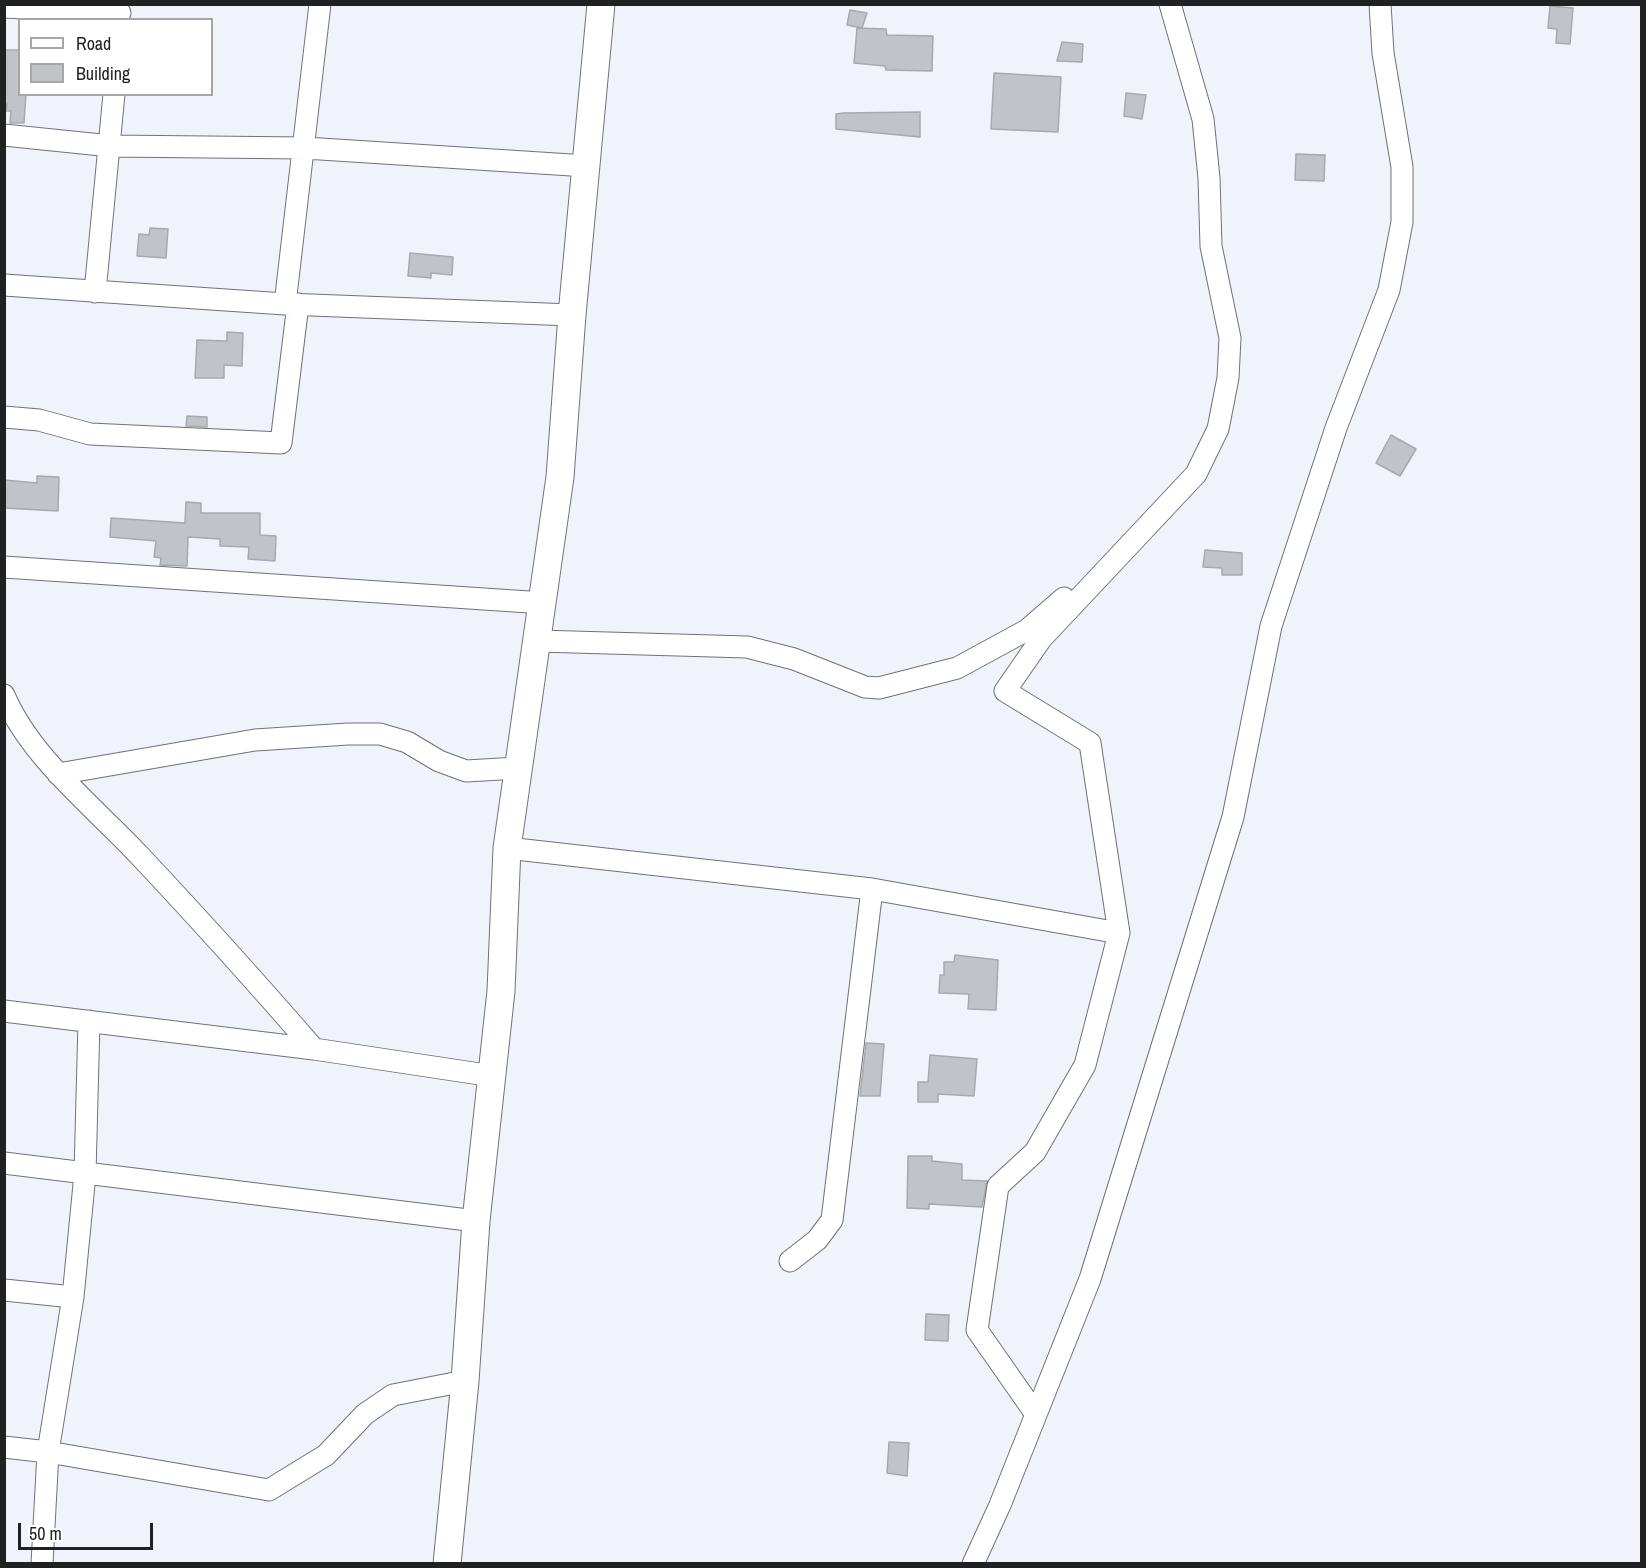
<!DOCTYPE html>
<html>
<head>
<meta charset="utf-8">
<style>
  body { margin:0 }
  #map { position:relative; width:1646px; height:1568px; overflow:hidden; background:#f0f4fa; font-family:"Archivo Narrow",sans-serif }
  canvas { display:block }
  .frame { position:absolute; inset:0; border:6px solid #202123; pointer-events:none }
  .legend { position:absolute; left:18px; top:18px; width:195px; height:78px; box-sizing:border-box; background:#fff; border:2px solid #a6a6a7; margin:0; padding:8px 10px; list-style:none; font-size:18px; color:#202123 }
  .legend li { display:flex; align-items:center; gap:12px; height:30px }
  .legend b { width:30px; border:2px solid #a6a6a7 }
  .scale { position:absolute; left:18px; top:1523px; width:135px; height:27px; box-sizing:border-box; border:3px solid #202123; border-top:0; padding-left:8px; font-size:18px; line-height:21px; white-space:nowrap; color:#202123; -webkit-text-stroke:4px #fff; paint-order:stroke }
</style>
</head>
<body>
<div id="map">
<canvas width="1646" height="1568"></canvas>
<div class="frame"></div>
<ul class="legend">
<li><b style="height:8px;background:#fff"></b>Road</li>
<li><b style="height:16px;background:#c0c4c9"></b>Building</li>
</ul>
<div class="scale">50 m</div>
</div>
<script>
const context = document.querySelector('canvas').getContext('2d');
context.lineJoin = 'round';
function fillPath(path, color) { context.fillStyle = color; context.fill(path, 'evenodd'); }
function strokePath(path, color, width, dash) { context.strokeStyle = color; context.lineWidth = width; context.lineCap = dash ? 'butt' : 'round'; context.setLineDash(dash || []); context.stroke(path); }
const building = new Path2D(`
  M1550 6 1573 8 1570 44 1556 43 1557 29 1548 28Z
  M850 10 867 13 862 28 847 25Z
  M857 28 886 29 887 35 933 36 932 71 886 70 885 66 854 63Z
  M1062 42 1083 44 1082 62 1057 61Z
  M4 50H20V94H26L24 123H10L11 111H6L7 104H4Z
  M994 73 1061 77 1058 132 991 129Z
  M1126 93 1146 95 1142 119 1124 116Z
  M920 112V137L836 129V114L843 113Z
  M1296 154 1325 155 1324 181 1295 180Z
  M150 228 168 229 166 258 137 256 139 234 149 235Z
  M410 253 453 257 452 275 431 273V278L408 276Z
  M227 332 243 333 242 366 224 365V378H195L197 340 227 341Z
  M187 416 207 417V427L186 426Z
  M1391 435 1416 449 1400 476 1376 463Z
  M37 476 59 477 58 511 4 508V480L37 483Z
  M186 502 201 503V513H260V535L276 536 275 561 248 559 249 547 220 546V539L188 537 187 566 160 565 161 558 154 557 156 541 110 537 111 518 185 523Z
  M1205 550 1242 553V575H1222V568L1203 567Z
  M955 955 998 960 996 1010 968 1009 969 994 939 993 940 975H944V962H954Z
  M866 1043 884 1044 880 1096H860Z
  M930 1055 977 1059 974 1096 938 1094V1102H918V1082H928Z
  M908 1156H932V1161L962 1164V1180L987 1181 982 1207 929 1204V1209L907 1208Z
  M926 1314 949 1315 948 1341 925 1340Z
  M889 1442 909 1443 907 1476 887 1473Z`);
fillPath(building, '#c0c4c9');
strokePath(building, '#a6aaaf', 1.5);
const minor = new Path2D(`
  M4 7 120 13
  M4 135 111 146 305 148 587 166
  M4 285 285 304 572 315
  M95 292 114 94
  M285 304 320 4
  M4 417 39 420 90 434 281 443 298 304
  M4 567 544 603
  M538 641 747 647 794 659 865 687 879 688 957 668 1027 630 1064 598
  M4 695C30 757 94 807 139 855 199 919 257 983 314 1049
  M58 774 255 740 348 734H380L407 742 439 761 466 771 518 768
  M507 848 872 889 1119 933
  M4 1011 314 1049 493 1076
  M4 1163 476 1221
  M790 1261 817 1240 832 1220 872 889
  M4 1290 73 1297
  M1035 1413 977 1330 998 1186 1035 1152 1085 1065 1119 933 1090 743 1005 691 1041 639 1196 474 1218 429 1228 378 1230 338 1211 246 1209 178 1203 119 1170 4
  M4 1447 48 1452 269 1490 326 1455 365 1414 393 1395 465 1381
  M42 1564 48 1452 73 1297 85 1174 89 1021
  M973 1564 1000 1505 1090 1279 1233 817 1271 626 1336 428 1389 290 1402 222V167L1383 53 1380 4`);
const tertiary = new Path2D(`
  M447 1564 465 1381 476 1221 501 991 507 848 560 477 572 315 601 4`);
strokePath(minor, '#6e7277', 23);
strokePath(tertiary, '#6e7277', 29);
strokePath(minor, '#fff', 21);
strokePath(tertiary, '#fff', 27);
</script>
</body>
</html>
